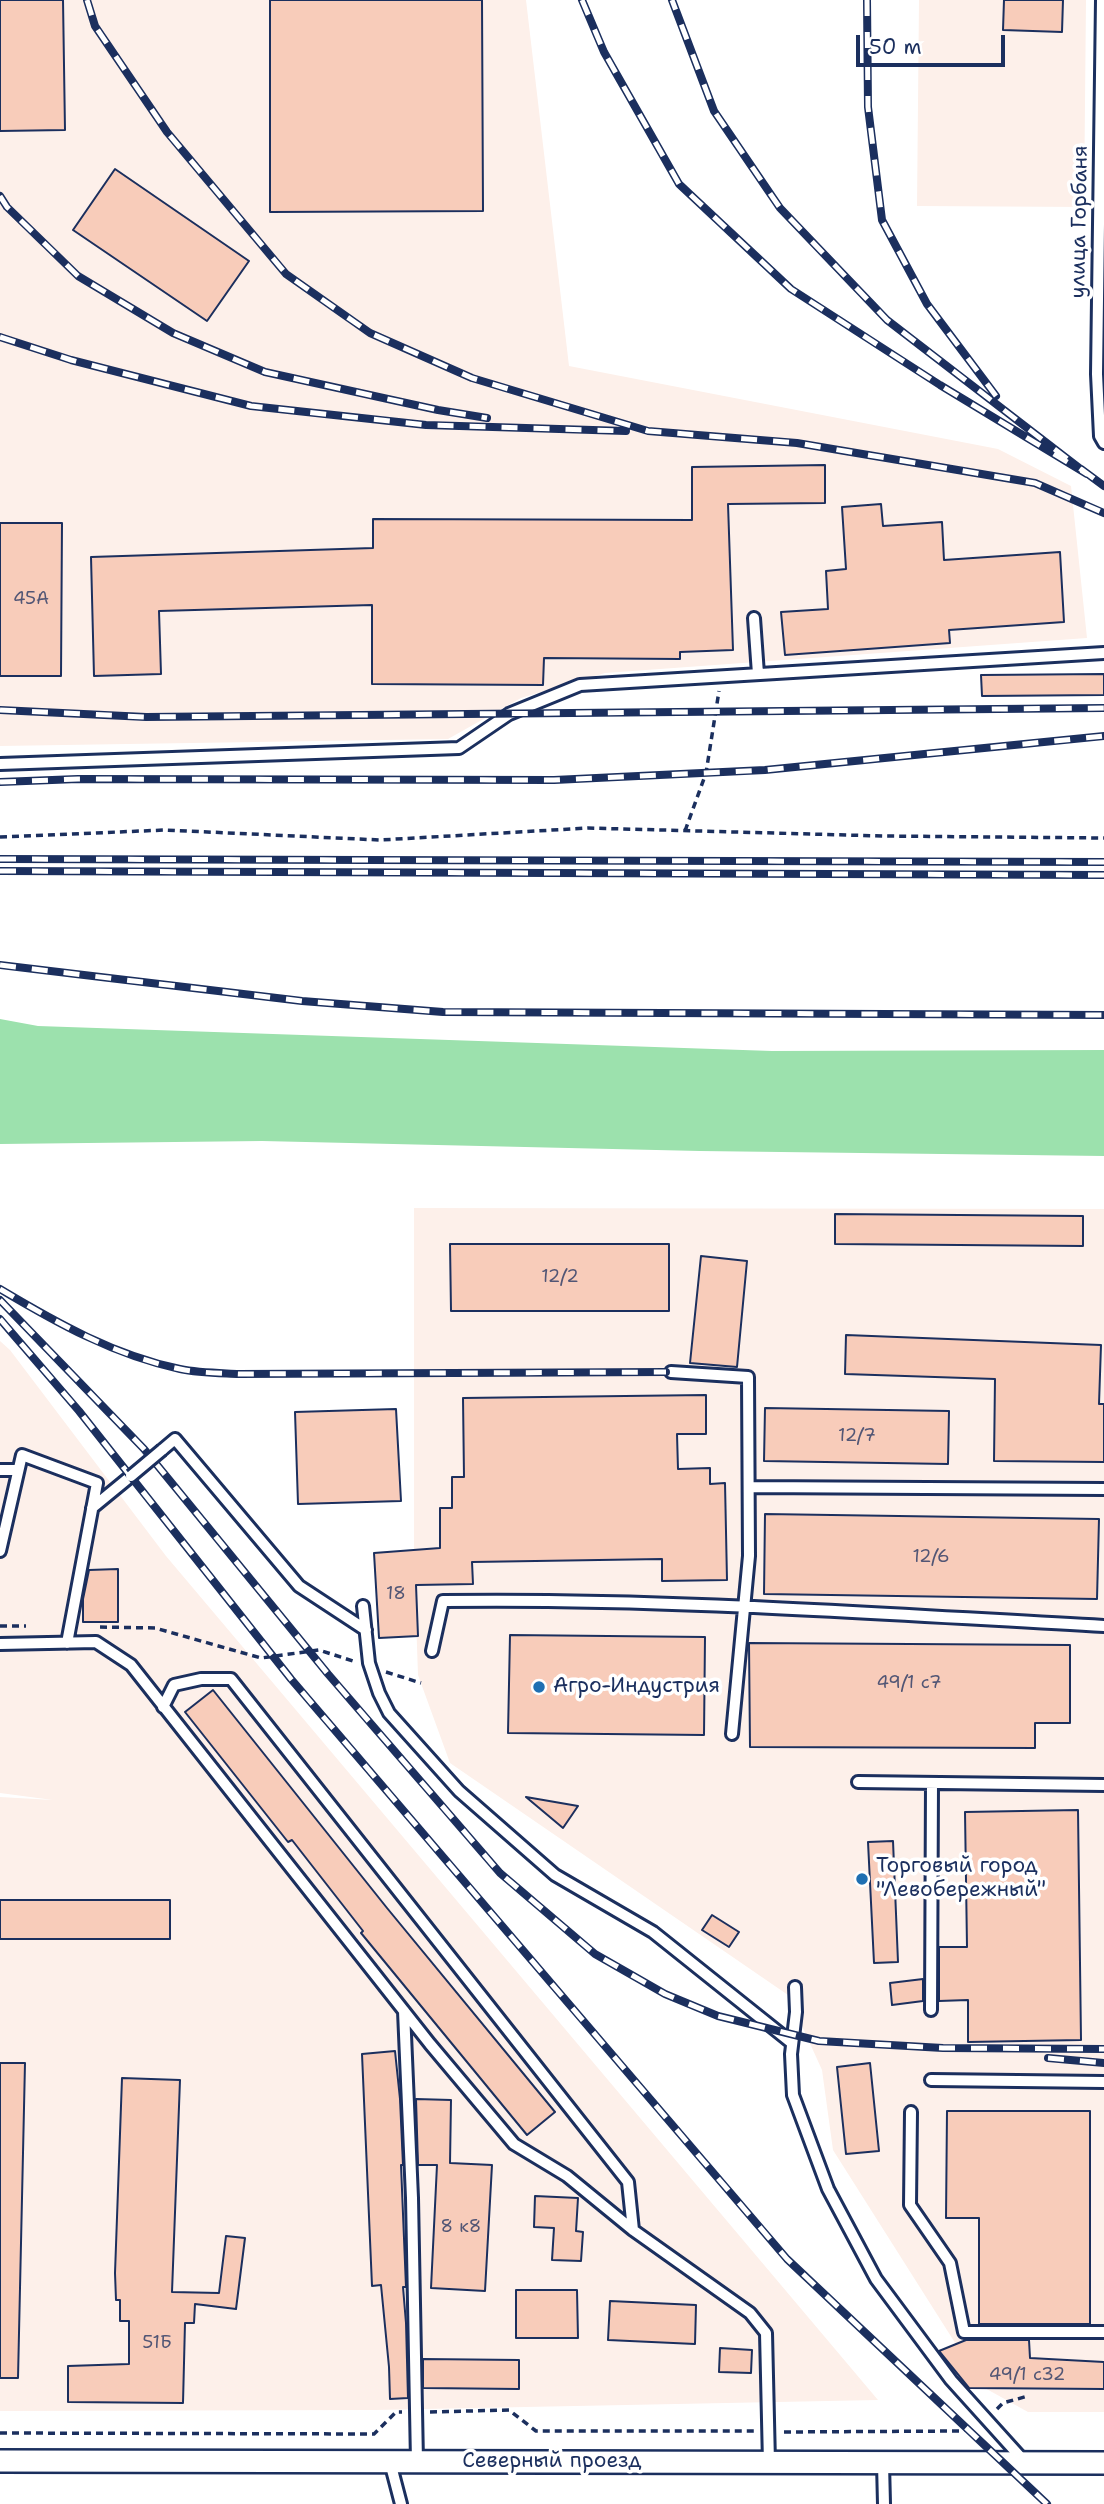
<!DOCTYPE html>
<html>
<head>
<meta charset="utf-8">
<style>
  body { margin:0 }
  #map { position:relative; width:1104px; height:2504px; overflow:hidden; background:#fff; font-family:"Shantell Sans",sans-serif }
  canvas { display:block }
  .scale { position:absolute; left:856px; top:35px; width:149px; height:32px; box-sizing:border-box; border:4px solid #1b2f5e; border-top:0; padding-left:9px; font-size:21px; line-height:24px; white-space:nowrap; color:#1b2f5e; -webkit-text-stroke:5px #fff; paint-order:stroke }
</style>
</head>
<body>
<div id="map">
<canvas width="1104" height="2504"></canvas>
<div class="scale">50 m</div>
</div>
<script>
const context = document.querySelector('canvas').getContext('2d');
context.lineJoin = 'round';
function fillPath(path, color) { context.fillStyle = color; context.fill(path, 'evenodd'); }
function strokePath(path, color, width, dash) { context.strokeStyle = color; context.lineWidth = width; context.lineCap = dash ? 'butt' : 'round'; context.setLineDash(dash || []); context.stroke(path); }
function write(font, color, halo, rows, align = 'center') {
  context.font = font + ' "Shantell Sans",sans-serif'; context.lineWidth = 7; context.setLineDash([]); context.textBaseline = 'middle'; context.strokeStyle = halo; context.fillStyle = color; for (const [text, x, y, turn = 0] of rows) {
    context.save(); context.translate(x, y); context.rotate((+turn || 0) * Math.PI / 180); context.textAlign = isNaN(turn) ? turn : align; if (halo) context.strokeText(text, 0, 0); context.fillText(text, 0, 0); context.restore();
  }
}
fillPath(new Path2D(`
  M0 0H526L569 366 998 449 1071 486 1087 638 605 673 521 698 448 739 0 746Z
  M919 0H1086L1084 207 917 206Z
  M414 1208 1104 1209V2412H1028L983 2387 833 2150 822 2070 788 1995 450 1763 418 1675 414 1561Z
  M0 1341 10 1350 166 1556 878 2400 374 2410 0 2411V1797L53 1800 0 1793Z`), '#fdf0ea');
fillPath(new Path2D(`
  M0 1019 38 1026 772 1051 1104 1050V1156L700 1151 262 1141 0 1144Z`), '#9ce1ad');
const building = new Path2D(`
  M0 0H63L65 130 0 131Z
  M270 0H482L483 211 270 212Z
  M1004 0H1063L1062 32 1003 30Z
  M115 169 249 261 207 321 73 230Z
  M825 465V503L728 504 733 650 680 652V659L544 658 543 685 372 684V605L159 611 161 674 94 676 91 557 373 548V519L692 520V467Z
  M881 504 883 526 942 522 944 560 1060 552 1064 622 949 630 950 643 785 655 781 612 828 609 826 571 846 569 842 507Z
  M0 523H62L61 676H0Z
  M1104 674V695L982 696 981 675Z
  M835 1214 1083 1216V1246L835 1244Z
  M450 1244H669V1311H451Z
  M701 1256 747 1261 737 1367 690 1363Z
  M846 1335 1101 1345 1099 1404H1104V1462L994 1461 995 1379 845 1374Z
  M706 1395V1434H677L678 1469 710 1468V1484L725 1483 727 1580 662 1581V1559L472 1562 473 1584 416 1585 418 1636 379 1638 374 1553 440 1548V1508H452V1477H464L463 1398Z
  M765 1408 949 1411 948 1464 764 1461Z
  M396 1409 401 1501 298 1504 295 1412Z
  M765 1514 1099 1519 1097 1599 764 1594Z
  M118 1569V1622H83V1599L89 1570Z
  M510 1635 705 1637 704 1735 508 1733Z
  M749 1643 1070 1645V1723H1035V1748L750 1747Z
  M213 1690 387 1908 555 2112 527 2135 361 1933 363 1931 292 1840 288 1842 185 1712Z
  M526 1797 578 1806 563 1828Z
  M1078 1810 1081 2040 968 2042V2000L939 2001V1947H967L965 1812Z
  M893 1841 898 1962 874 1963 868 1842Z
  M0 1900H170V1939H0Z
  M712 1915 739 1932 729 1947 702 1930Z
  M923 1979V2001L892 2005 890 1983Z
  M395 2051 400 2099 403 2165H401L406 2287H403L406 2323 408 2398 390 2399 389 2367 381 2285 372 2286 362 2054Z
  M0 2063H25L18 2378H0Z
  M870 2063 879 2151 846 2154 837 2067Z
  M122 2078 180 2080 172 2292 219 2293 226 2236 245 2238 236 2309 195 2304 194 2323H185L183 2403 68 2402V2366L129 2364V2321H120V2300H116L115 2273Z
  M416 2099 451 2100 450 2163 492 2165 485 2291 431 2288 437 2165H418Z
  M947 2111H1090V2324H979V2218H946Z
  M535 2196 578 2198 576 2231 583 2232 581 2261 552 2260 554 2228 534 2227Z
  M516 2290H577L578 2338H516Z
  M610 2301 696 2305 695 2344 608 2340Z
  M966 2340H1029L1030 2358 1104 2362V2389L969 2388 939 2351Z
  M720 2348 752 2350 751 2373 719 2372Z
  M423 2359 519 2360V2389L423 2388Z`);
fillPath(building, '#f8ccba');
strokePath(building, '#1b2f5e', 2);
const lane = new Path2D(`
  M1102 0 1097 374 1100 436 1104 443
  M754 618 758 674
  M0 764 459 748 509 714 580 685 1104 653
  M671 1372 748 1377 749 1556 732 1734
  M162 1450 175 1439 299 1586 366 1630
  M0 1470H18
  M749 1487 1104 1489
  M92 1508 131 1476
  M0 1551 22 1455 97 1483 67 1643
  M363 1606 369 1663 379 1693 389 1713 459 1791 555 1875 653 1932 792 2043
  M0 1644 96 1642 131 1665 430 2044 514 2144 567 2176 633 2230 750 2313 766 2333 769 2463
  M432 1651 443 1601C663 1598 884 1614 1104 1626
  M163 1707 174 1685 201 1679H231L628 2182 633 2230
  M858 1782 1104 1785
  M795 1987 796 2012 791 2054 793 2095 828 2189 876 2279 951 2380 1024 2461
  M931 2010 932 1783
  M404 2011 412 2198 417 2462
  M931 2080 1104 2082
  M911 2112 910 2205 950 2263 964 2332H1104
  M390 2462 401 2504
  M883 2463 884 2504`);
const street = new Path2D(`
  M0 2461 1104 2463`);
strokePath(lane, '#1b2f5e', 16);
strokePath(street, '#1b2f5e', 26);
strokePath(new Path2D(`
  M685 831 706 773 719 691
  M0 837 165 830 380 840 588 828 883 836 1104 838
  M0 1626H26
  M100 1627 155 1628 261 1658 319 1650 356 1662
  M386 1672 421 1683
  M997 2409 1003 2403 1028 2396
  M430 2412 509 2410 536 2431H755
  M784 2432 959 2431 975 2427
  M0 2433 374 2434 396 2412H402`), '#1b2f5e', 3.5, [7, 5]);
strokePath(lane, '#fff', 10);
strokePath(street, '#fff', 21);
const rail = new Path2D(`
  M87 0 95 26 167 132 286 274 370 333 472 378 648 431 797 443 1035 483 1104 513
  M582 0 604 52 679 184 791 289 940 385 1087 474 887 320 780 208 714 111 672 0
  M867 0 868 107 882 220 927 304 996 396
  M0 196 7 207 78 276 173 333 265 372 438 410 487 418
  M0 337 71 360 251 406 426 425 626 431
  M1081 469 1104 486
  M0 710 146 717 1104 708
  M0 782 78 779 554 780 765 770 1104 736
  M0 859 1104 862
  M0 871 1104 875
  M0 965 302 1001 443 1012 1104 1015
  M0 1289C57 1323 114 1355 180 1369 199 1373 220 1373 239 1374L666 1372
  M0 1300 144 1449 328 1674 500 1873 595 1954 665 1994 718 2016 819 2041 943 2048 1104 2049
  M0 1319 79 1411 291 1679 787 2259 1047 2504
  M1048 2058 1104 2063`);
strokePath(rail, '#1b2f5e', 8);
strokePath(rail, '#fff', 5, [16]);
const laneBridge = new Path2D(`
  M131 1476 162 1450`);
strokePath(laneBridge, '#1b2f5e', 16, []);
strokePath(laneBridge, '#fff', 10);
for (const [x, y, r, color] of [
  [539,1687,7,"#1f6fb2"],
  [862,1879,7,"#1f6fb2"]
]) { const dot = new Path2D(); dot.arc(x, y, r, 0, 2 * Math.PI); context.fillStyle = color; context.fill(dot); strokePath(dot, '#fff', 2.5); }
write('18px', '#525675', null, [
  ["45А",31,599],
  ["12/2",560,1277],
  ["12/7",857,1436],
  ["12/6",931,1557],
  ["18",396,1594],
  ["49/1 с7",909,1683],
  ["8 к8",461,2227],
  ["51Б",157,2343],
  ["49/1 с32",1027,2375]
]);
write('21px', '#1b2f5e', '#fff', [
  ["улица Горбаня",1080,222,-89],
  ["Северный проезд",552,2462]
]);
write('21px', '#1b2f5e', '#fff', [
  ["Агро-Индустрия",553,1687],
  ["Торговый город",876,1867],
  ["\"Левобережный\"",876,1891]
], 'left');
</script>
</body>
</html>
